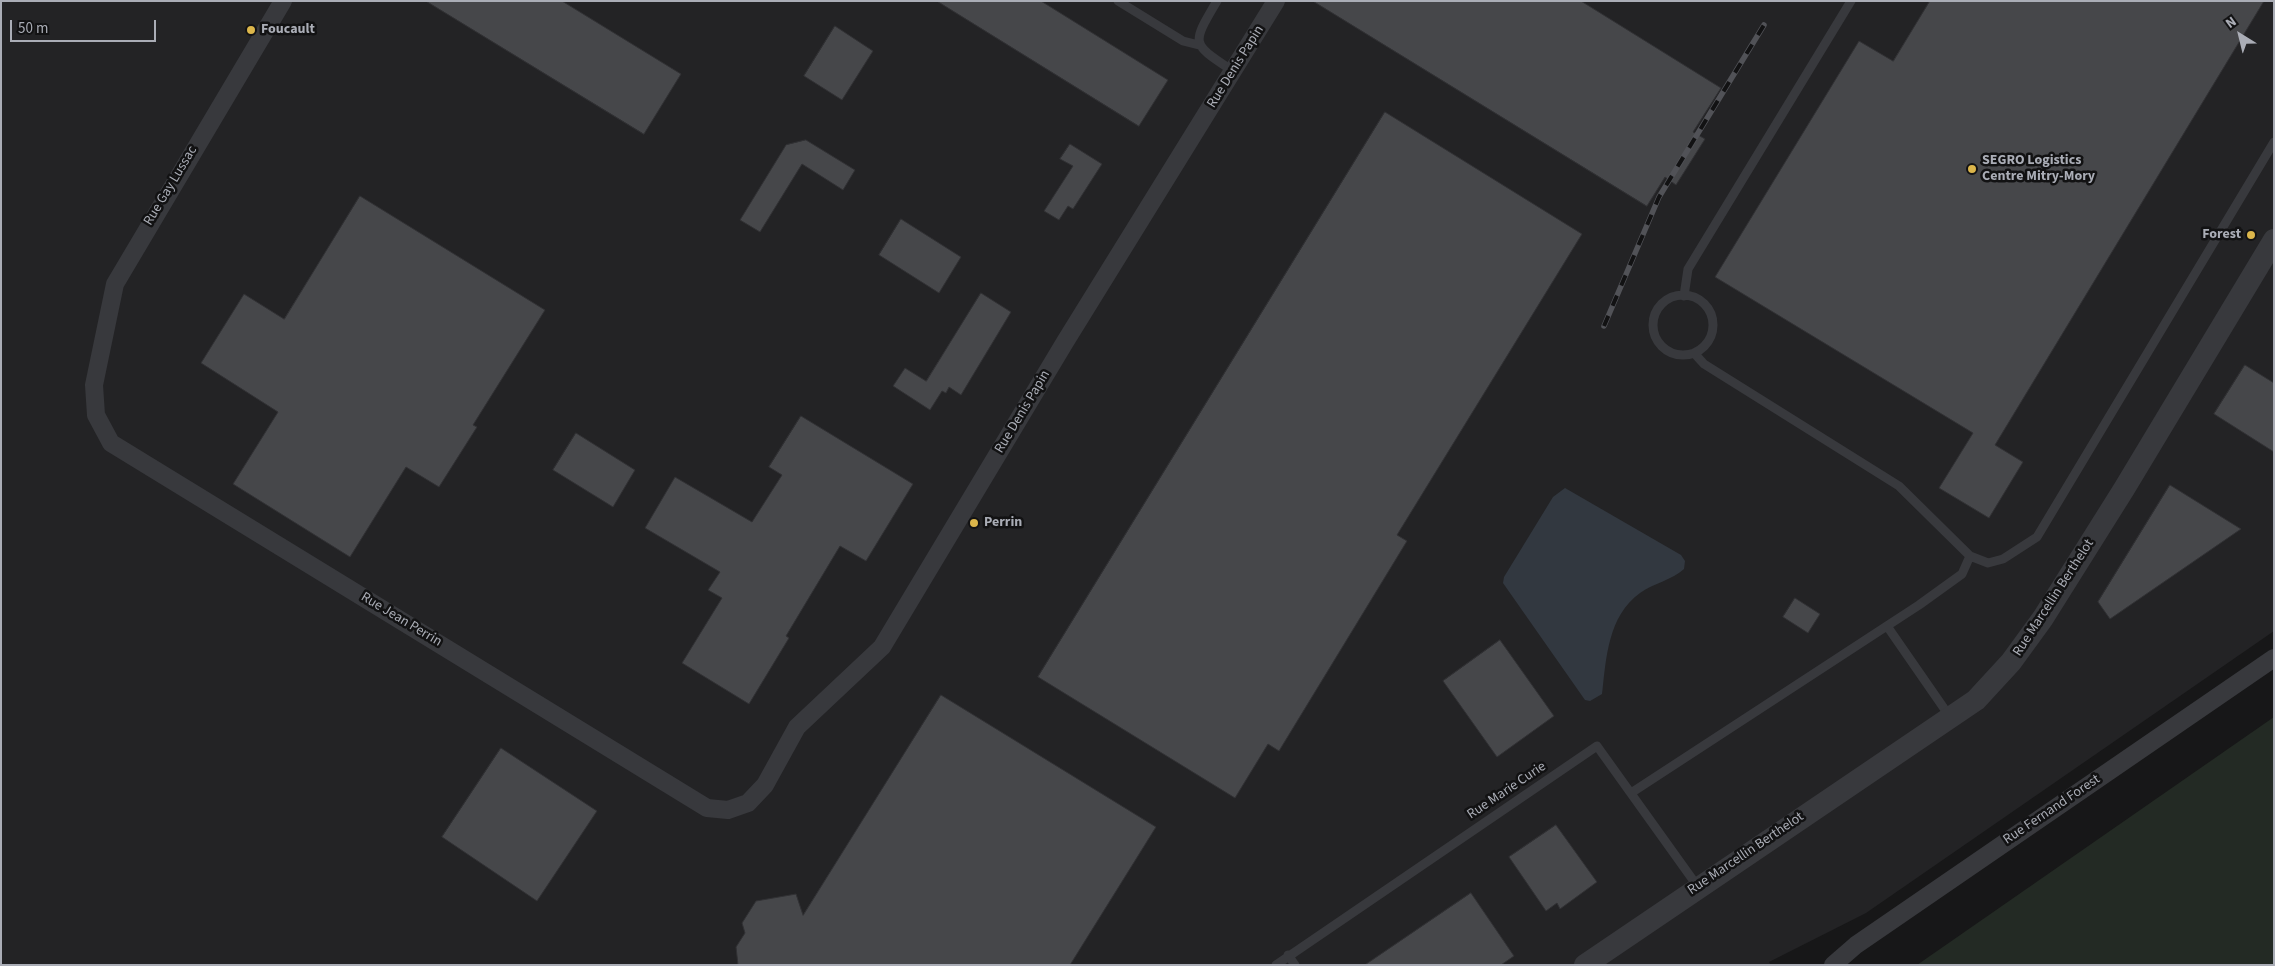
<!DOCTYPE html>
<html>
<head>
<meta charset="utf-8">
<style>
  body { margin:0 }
  #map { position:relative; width:2275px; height:966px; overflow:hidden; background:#171718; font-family:"Source Sans 3",sans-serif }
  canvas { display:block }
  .frame { position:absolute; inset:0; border:2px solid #aaadb6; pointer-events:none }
  .north { position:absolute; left:2215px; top:10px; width:50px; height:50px; -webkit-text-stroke:4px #121213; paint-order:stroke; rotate:324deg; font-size:14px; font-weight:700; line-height:20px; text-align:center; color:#aaadb6 }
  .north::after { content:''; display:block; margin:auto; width:18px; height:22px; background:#aaadb6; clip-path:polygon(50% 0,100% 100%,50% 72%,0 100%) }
  .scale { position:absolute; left:10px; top:20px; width:146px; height:22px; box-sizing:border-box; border:2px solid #aaadb6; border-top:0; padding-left:6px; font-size:15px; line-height:18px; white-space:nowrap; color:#aaadb6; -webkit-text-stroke:4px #121213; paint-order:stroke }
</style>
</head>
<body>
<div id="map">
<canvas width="2275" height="966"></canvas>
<div class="frame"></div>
<div class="north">N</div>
<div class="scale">50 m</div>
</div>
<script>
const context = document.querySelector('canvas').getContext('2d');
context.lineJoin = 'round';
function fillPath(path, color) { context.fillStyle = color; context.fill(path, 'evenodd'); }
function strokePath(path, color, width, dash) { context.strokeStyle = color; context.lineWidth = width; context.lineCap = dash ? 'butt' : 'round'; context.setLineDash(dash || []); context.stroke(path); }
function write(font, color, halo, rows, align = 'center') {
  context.font = font + ' "Source Sans 3",sans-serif'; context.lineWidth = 5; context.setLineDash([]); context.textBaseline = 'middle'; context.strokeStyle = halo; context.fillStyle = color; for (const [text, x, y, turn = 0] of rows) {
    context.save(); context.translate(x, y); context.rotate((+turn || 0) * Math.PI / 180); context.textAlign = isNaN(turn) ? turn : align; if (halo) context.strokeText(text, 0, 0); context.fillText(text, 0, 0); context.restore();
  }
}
fillPath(new Path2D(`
  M1 1H2274V631L1866 913 1769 962 1771 965H1Z`), '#232325');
fillPath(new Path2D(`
  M2274 717V965H1917Z`), '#232a24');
fillPath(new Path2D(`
  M1565 488 1681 555 1685 561 1684 569C1672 580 1654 583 1640 593 1608 616 1606 658 1602 694L1590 701 1585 700 1503 583 1504 577 1553 497Z`), '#323840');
const building = new Path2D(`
  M426 1H562L681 74 644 134Z
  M937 1H1041L1168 80 1139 126Z
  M1313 1H1581L1721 88 1693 132 1705 139 1676 185 1665 177 1647 206Z
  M1930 1H2264L1995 445 2023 462 1989 518 1939 488 1973 433 1715 277 1859 41 1893 61Z
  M835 26 873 51 842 100 804 76Z
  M1385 112 1582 234 1397 535 1407 541 1279 751 1268 744 1235 798 1038 677Z
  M806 140 855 170 843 190 802 164 760 232 740 220 786 145Z
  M1070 144 1102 164 1073 209 1068 206 1059 220 1044 211 1073 166 1060 159Z
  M360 196 545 310 473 425 477 427 439 487 406 467 350 557 233 484 278 412 201 363 244 294 284 319Z
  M901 219 961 257 939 293 879 255Z
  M981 293 1011 312 961 395 949 387 946 393 942 391 930 410 893 386 905 368 926 381Z
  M2245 365 2274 383V452L2214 414Z
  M801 416 913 484 866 561 840 546 786 636 789 638 749 704 682 663 722 598 708 590 720 572 645 528 675 477 752 522 782 475 769 467Z
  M576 433 635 470 613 507 553 470Z
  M2170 485 2241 529 2110 619 2098 602Z
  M1795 598 1820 614 1808 633 1783 617Z
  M1500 640 1554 716 1497 757 1443 681Z
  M941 695 1156 827 1070 965H738L736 947 745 933 742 923 756 901 796 894 803 915Z
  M501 748 597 811 537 901 442 837Z
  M1556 825 1597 882 1560 909 1557 903 1546 911 1509 857Z
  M1471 893 1514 956 1501 965H1365Z`);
fillPath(building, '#46474a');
strokePath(building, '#313134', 1);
strokePath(new Path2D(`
  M1118 1 1183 41 1199 45
  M1217 1C1191 45 1191 43 1233 71
  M1653 325a30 30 0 1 1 60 0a30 30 0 1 1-60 0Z
  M1684 296 1688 269 1851 1
  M1694 353 1704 364 1899 486 1970 556 1988 563 2003 559 2037 537 2274 142
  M1887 626 1950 717
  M1631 793 1919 605 1962 574 1970 556
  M1288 955 1295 965
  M1276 965 1597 746 1698 887`), '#38393d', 9);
strokePath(new Path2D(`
  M283 1 115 284 94 385 96 415 111 443 707 808 728 810 748 803 765 785 797 727 882 647 1065 342 1276 1
  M1833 965 1856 945 2274 658`), '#38393d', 18);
strokePath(new Path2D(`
  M1585 965 1976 700 2011 662 2043 618 2124 489 2274 240`), '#38393d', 22);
const rail = new Path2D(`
  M1604 326 1659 197 1764 25`);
strokePath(rail, '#515257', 5.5);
strokePath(rail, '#121213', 4, [11]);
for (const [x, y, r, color] of [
  [251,30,5,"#dcb64b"],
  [1972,169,5,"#dcb64b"],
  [2251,235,5,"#dcb64b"],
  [974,523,5,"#dcb64b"]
]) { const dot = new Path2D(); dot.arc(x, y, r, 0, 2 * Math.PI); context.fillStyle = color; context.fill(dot); strokePath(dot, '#121213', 2); }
write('bold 14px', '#aaadb6', '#121213', [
  ["Foucault",261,30],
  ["SEGRO Logistics",1982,161],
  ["Centre Mitry-Mory",1982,177],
  ["Forest",2241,235,"right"],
  ["Perrin",984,523]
], 'left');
write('14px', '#aaadb6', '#121213', [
  ["Rue Denis Papin",1236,67,-58],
  ["Rue Gay Lussac",171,186,-59],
  ["Rue Denis Papin",1023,412,-59],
  ["Rue Marcellin Berthelot",2054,598,-57],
  ["Rue Jean Perrin",401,620,31],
  ["Rue Marie Curie",1507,791,-34],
  ["Rue Fernand Forest",2052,810,-34],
  ["Rue Marcellin Berthelot",1746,854,-34]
]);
</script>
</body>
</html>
